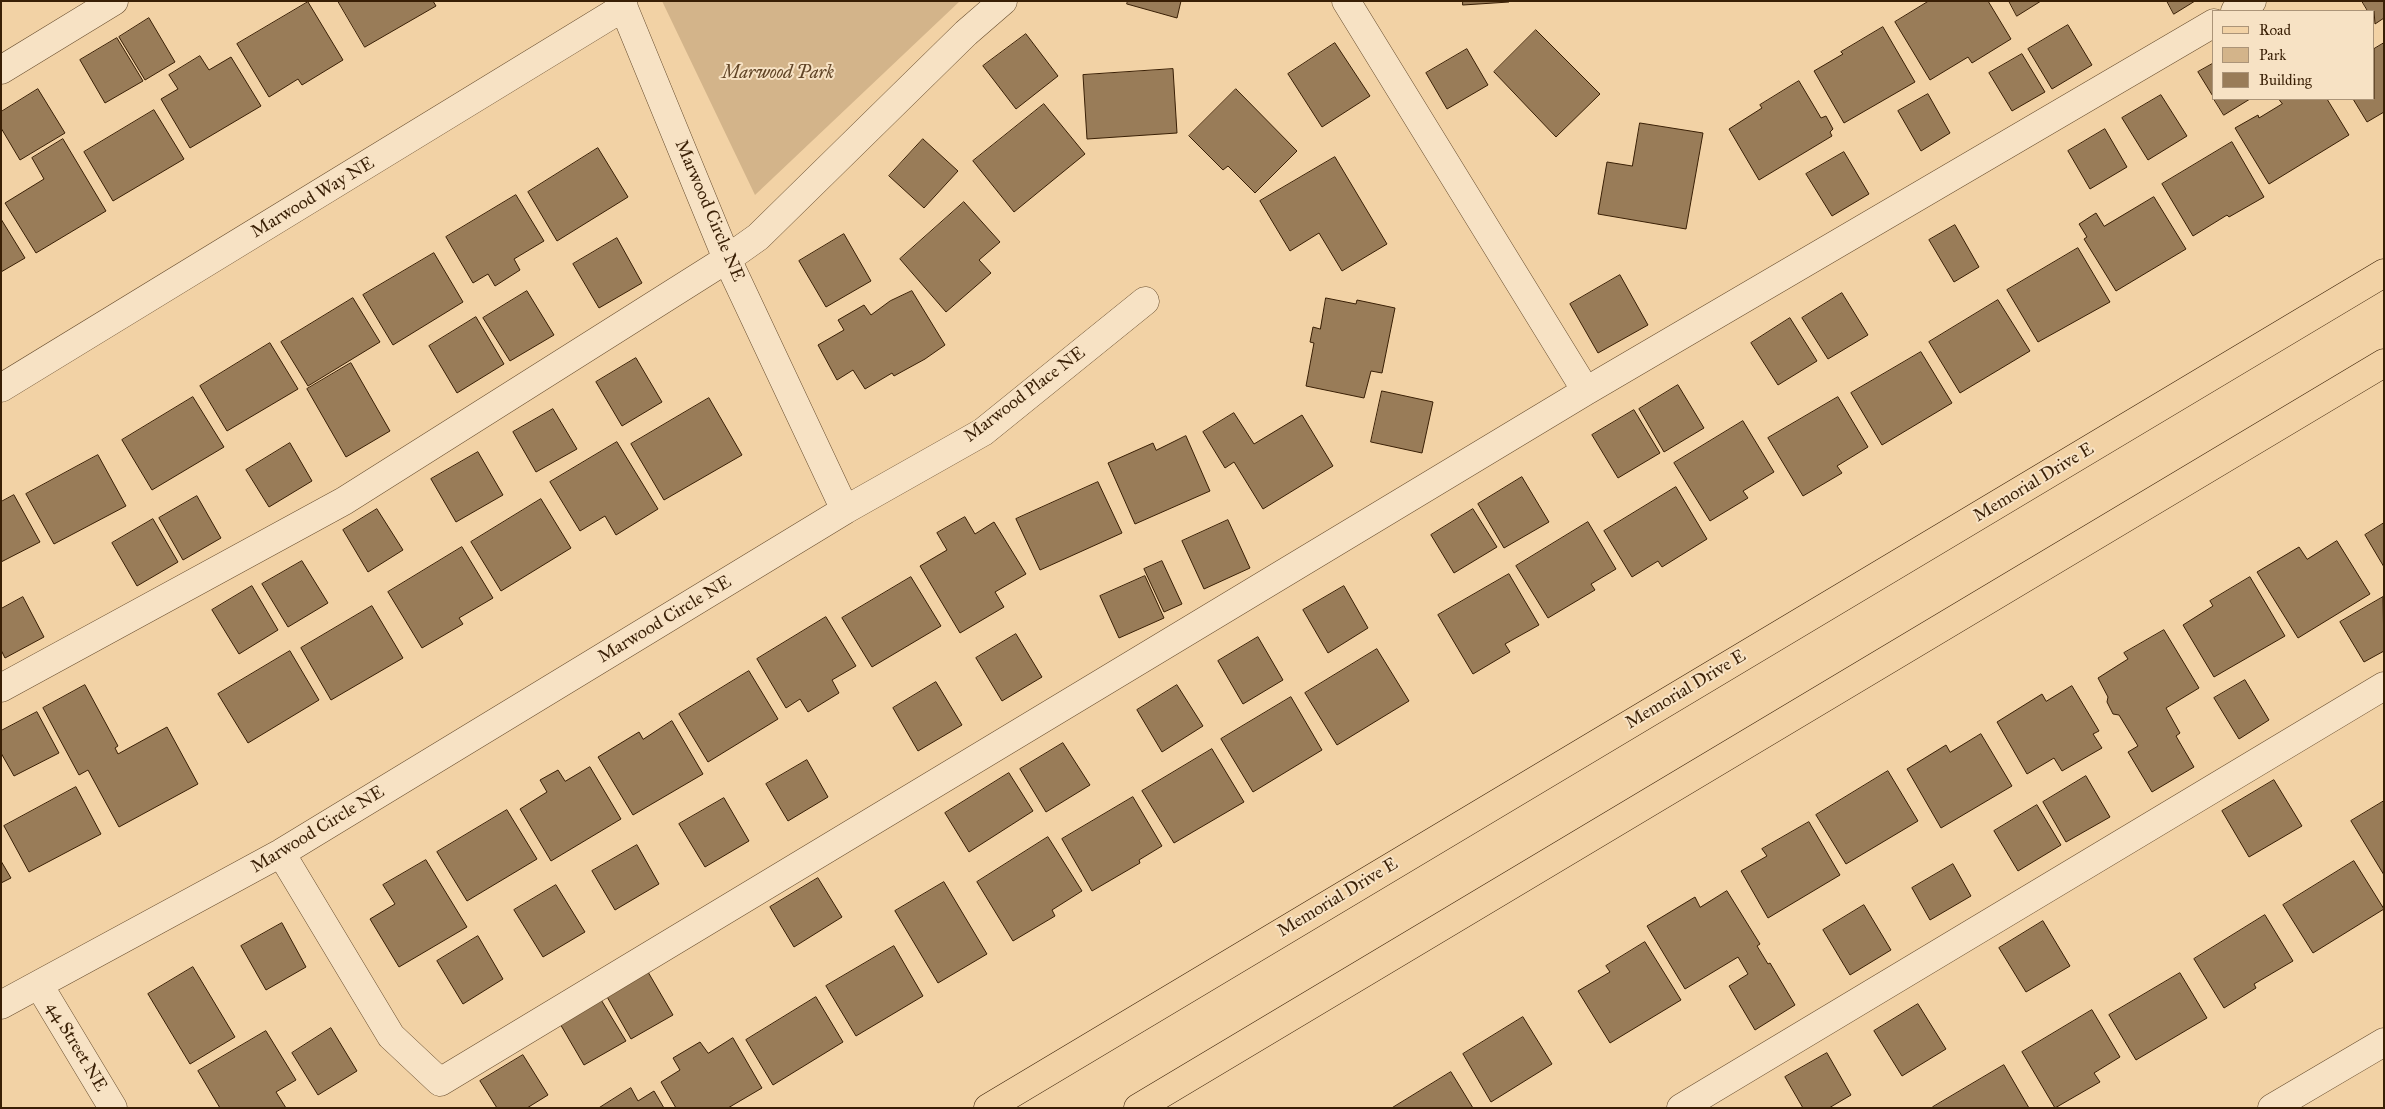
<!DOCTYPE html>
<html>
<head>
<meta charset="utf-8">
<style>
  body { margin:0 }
  #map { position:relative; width:2385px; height:1109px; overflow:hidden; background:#f2d2a5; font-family:"IM FELL Great Primer",serif }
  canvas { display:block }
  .frame { position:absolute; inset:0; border:2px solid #391f05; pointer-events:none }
  .legend { position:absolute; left:2212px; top:10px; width:162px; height:90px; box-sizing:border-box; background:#f7e2c4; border:1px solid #ab9478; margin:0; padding:6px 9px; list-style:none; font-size:15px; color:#391f05 }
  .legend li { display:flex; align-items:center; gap:10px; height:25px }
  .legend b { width:25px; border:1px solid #ab9478 }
</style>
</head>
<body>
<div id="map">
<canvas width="2385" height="1109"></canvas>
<div class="frame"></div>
<ul class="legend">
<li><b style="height:6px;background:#f2d2a5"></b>Road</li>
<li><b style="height:14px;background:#d3b48a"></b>Park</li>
<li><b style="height:14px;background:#997c58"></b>Building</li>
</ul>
</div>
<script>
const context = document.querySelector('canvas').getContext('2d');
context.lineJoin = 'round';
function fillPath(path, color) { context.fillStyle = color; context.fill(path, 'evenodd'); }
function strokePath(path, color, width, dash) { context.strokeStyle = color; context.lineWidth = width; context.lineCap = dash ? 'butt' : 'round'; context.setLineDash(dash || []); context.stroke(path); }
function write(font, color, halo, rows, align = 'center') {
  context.font = font + ' "IM FELL Great Primer",serif'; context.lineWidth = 4; context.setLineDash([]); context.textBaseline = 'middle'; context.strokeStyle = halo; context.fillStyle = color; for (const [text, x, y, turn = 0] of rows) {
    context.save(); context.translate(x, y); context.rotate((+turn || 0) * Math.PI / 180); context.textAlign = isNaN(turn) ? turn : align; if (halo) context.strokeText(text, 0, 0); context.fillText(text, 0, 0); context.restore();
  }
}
fillPath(new Path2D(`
  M662 1H960L755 195Z`), '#d3b48a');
const building = new Path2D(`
  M338 1H433L436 6 365 47Z
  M1128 1H1181L1177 18 1127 4Z
  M1463 1H1509V2L1463 5Z
  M1929 1H1988L2011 39 1972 63 1968 57 1930 80 1895 22Z
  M2009 1H2041L2017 16Z
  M2167 1H2195L2174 14Z
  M2362 1H2384V18L2375 24 2374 11H2368Z
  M308 2 343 60 302 85 298 79 269 97 237 44Z
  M149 18 175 62 145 80 119 37Z
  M2068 25 2092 65 2052 89 2028 49Z
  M1883 27 1915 82 1844 123 1814 71 1843 54 1841 52Z
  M1536 30 1600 94 1556 137 1494 72Z
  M1026 34 1058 76 1016 109 983 66Z
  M117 38 143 81 105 103 80 60Z
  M1335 43 1370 96 1322 127 1288 74Z
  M2384 43V112L2367 122 2353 99H2374V49Z
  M1467 49 1488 85 1447 109 1426 73Z
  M2022 54 2045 92 2012 111 1989 73Z
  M200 56 209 70 231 57 261 106 190 148 161 99 178 89 169 75Z
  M2214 63V98L2198 72Z
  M1173 69 1177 133 1087 139 1083 75Z
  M1799 81 1821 118 1826 116 1833 129 1830 132 1832 136 1759 180 1729 129 1762 108 1760 105Z
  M38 89 65 133 20 160 1 128V112Z
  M1236 89 1297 151 1255 193 1228 166 1223 170 1189 136Z
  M1928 94 1950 133 1921 151 1898 111Z
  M2161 95 2187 136 2148 160 2122 118Z
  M2214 99H2250L2224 115Z
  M2279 99H2327L2349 135 2269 184 2235 128 2258 115 2259 118 2282 104Z
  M1044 104 1085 154 1014 212 973 161Z
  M154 110 184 159 113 201 84 152Z
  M1640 123 1703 133 1686 229 1598 214 1607 162 1632 166Z
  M2105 129 2127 167 2090 189 2068 151Z
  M63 139 106 211 36 253 5 203 44 179 32 158Z
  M923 139 958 171 924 208 889 176Z
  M2232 142 2264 197 2229 217 2227 215 2193 236 2162 184Z
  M598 148 628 197 557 241 528 192Z
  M1844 152 1869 194 1832 216 1806 174Z
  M1335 157 1387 244 1342 271 1319 233 1290 251 1260 201Z
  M516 195 544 241 514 259 520 270 495 286 488 274 473 283 446 237Z
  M2154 197 2186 249 2116 291 2084 239 2087 237 2079 224 2096 213 2104 226Z
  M964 202 1000 242 979 260 991 273 946 312 900 259Z
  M1 219 25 258 1 272Z
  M1955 225 1979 267 1954 282 1929 240Z
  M844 234 871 281 826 307 799 261Z
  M617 238 642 283 599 308 573 264Z
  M2078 248 2110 302 2038 342 2007 290Z
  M434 253 463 302 393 345 363 295Z
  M1620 275 1648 325 1598 353 1570 304Z
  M527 291 554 335 510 361 483 318Z
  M912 291 945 345 925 359 894 376 892 373 865 389 853 370 837 380 818 345 844 330 838 320 864 305 871 315 890 301Z
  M1842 293 1868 335 1828 359 1802 318Z
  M353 298 380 342 308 386 281 342Z
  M1326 298 1356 304 1357 300 1395 308 1382 373 1371 371 1364 398 1306 386 1314 343 1310 342 1313 327 1320 329Z
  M1998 300 2030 351 1960 393 1929 342Z
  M476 317 504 364 457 393 429 346Z
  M1790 318 1817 361 1778 385 1751 343Z
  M270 343 298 389 227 431 200 386Z
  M1921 352 1952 403 1882 445 1851 393Z
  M636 358 662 402 622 426 596 382Z
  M351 363 390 431 346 457 307 389Z
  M1678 385 1704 428 1664 452 1639 409Z
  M1382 391 1433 402 1422 453 1371 442Z
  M193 397 224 447 152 490 122 440Z
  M1838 397 1868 447 1837 466 1842 473 1803 496 1768 438Z
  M709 398 742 455 664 500 631 444Z
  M553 409 577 449 536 472 513 432Z
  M1634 410 1660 453 1618 478 1592 435Z
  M1234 413 1254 444 1302 415 1333 466 1263 509 1234 462 1225 468 1203 432Z
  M1743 421 1774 472 1743 491 1748 498 1710 521 1674 463Z
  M1186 436 1210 491 1135 524 1108 463 1153 443 1156 450Z
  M617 442 658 509 616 535 605 516 580 531 550 482Z
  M290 443 312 481 269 507 246 470Z
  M478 452 503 495 456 522 431 479Z
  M98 455 126 506 54 544 26 494Z
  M1522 477 1549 522 1504 548 1478 504Z
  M1098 482 1122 533 1040 570 1016 519Z
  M1676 487 1707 539 1662 567 1658 561 1632 577 1604 531Z
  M14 495 40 542 1 562V502Z
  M197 496 221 538 183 560 159 518Z
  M541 499 571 548 501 591 471 542Z
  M377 509 403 550 368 572 343 530Z
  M1473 509 1497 547 1454 573 1431 535Z
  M965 517 975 534 994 522 1026 574 995 592 1004 607 960 633 920 566 947 550 937 533Z
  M153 519 178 562 137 586 112 543Z
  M1228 520 1250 568 1204 589 1182 541Z
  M1588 522 1616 569 1591 584 1595 590 1548 618 1516 566Z
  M2384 523V567L2365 535Z
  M2337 541 2370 594 2298 638 2257 572 2299 547 2307 559Z
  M462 547 493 598 459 618 463 624 422 648 388 592Z
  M302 561 328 603 288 627 262 584Z
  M1162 561 1182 604 1164 612 1144 569Z
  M1509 574 1539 625 1505 644 1510 652 1473 674 1438 615Z
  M1145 576 1164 618 1119 638 1100 596Z
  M911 577 941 626 872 667 842 618Z
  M2250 577 2285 636 2214 677 2183 625 2213 606 2210 601Z
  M252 586 278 630 239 654 212 610Z
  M1344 586 1368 628 1328 653 1303 610Z
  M23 597 44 637 5 658 1 650V609Z
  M2383 597 2384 651 2364 662 2340 622Z
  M372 606 403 658 331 700 301 648Z
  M826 617 856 666 832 680 839 693 808 712 800 699 786 708 757 659Z
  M2164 630 2199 688 2166 708 2180 733 2176 736 2194 767 2152 792 2128 752 2138 746 2119 715 2113 714 2107 702 2108 697 2098 678 2128 659 2124 653Z
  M1016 634 1042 677 1002 701 976 658Z
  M1258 637 1283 680 1243 704 1218 661Z
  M1377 649 1409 701 1337 745 1305 693Z
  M290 651 319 700 248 743 218 694Z
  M749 671 778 719 708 762 679 714Z
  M2245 680 2269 720 2239 739 2214 698Z
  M936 682 962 725 918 751 893 708Z
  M85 685 118 746 115 748 118 754 167 727 198 784 119 827 88 770 79 775 43 708Z
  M1177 685 1203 726 1162 752 1137 710Z
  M2072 686 2099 731 2093 734 2102 748 2062 771 2054 758 2027 774 1997 722 2042 694 2046 701Z
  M1291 697 1322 750 1253 792 1221 739Z
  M37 712 59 753 14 776 1 753V731Z
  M672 721 703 774 633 815 598 757 639 732 643 739Z
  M1981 734 2012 786 1941 828 1907 769 1946 745 1950 752Z
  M1063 743 1090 785 1046 812 1020 769Z
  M1212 749 1244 802 1174 843 1142 791Z
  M807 760 828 797 788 821 766 784Z
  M590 767 621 819 551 861 520 809 547 792 540 780 558 770 565 781Z
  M1888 771 1918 821 1846 864 1816 815Z
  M1009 773 1033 811 969 852 945 813Z
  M2086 776 2110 817 2066 842 2043 802Z
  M2274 780 2302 826 2249 857 2222 811Z
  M76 787 101 834 29 872 4 826Z
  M1133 797 1162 846 1139 860 1140 863 1092 891 1062 839Z
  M724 798 749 841 705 867 679 824Z
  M2384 801V875L2351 821Z
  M2037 805 2061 845 2018 871 1994 831Z
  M507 810 537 859 467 901 437 852Z
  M1809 822 1840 875 1768 918 1741 871 1767 856 1762 849Z
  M1048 837 1082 891 1052 910 1055 916 1013 941 977 882Z
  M637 845 659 884 615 910 592 871Z
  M426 860 467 927 399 967 370 919 395 904 383 885Z
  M1 861 11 878 1 883Z
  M2354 861 2384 909 2313 953 2283 905Z
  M1953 864 1971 896 1930 920 1912 888Z
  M818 878 842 917 794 947 770 907Z
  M944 882 987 954 938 983 895 911Z
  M556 885 585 932 543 957 514 910Z
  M1727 891 1760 944 1757 946 1768 964 1770 963 1795 1005 1755 1030 1729 986 1748 974 1738 957 1685 989 1647 926 1695 897 1700 907Z
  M1864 905 1891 950 1850 975 1823 930Z
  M2265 915 2293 961 2254 984 2256 988 2224 1008 2194 959Z
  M2043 921 2070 966 2026 992 1999 948Z
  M282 923 306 967 266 990 241 946Z
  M478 936 503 979 463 1004 437 961Z
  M1645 942 1681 1000 1610 1043 1578 991 1610 972 1606 966Z
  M894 946 923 996 856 1036 826 986Z
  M193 967 235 1037 190 1064 148 994Z
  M648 972 673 1015 631 1039 606 995Z
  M2180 973 2207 1018 2136 1060 2109 1015Z
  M816 997 843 1042 773 1085 746 1040Z
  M600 998 626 1041 584 1065 559 1022Z
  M1918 1004 1946 1049 1902 1076 1874 1031Z
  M2092 1010 2120 1057 2094 1073 2100 1082 2055 1108 2022 1052Z
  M1523 1017 1552 1064 1491 1102 1463 1054Z
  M331 1028 357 1071 318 1095 292 1053Z
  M266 1031 296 1080 276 1092 286 1108H220L198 1071Z
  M733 1038 762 1088 728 1108H676L661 1082 680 1070 673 1058 700 1042 708 1053Z
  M1827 1053 1851 1095 1829 1108H1803L1785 1077Z
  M523 1055 548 1095 527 1108H497L480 1081Z
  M2004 1065 2029 1108H1934L1933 1107Z
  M1451 1072 1473 1108H1392Z
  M631 1088 638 1101 654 1091 664 1108H599Z`);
fillPath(building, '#997c58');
strokePath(building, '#391f05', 1);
const minor = new Path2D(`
  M1346 1 1586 391
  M2235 11 2252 1
  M1 70 114 1
  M1 388 624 7
  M845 510 983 432 1145 301
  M1 688 344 501 727 259 758 237 966 33 1003 1
  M281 853 391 1036 440 1082 1586 391 2214 23
  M39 985 113 1108
  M1 1005 281 853 845 510 727 259 621 1
  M1681 1108 2384 686
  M2272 1108 2384 1042`);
const major = new Path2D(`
  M988 1108 2384 273
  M1138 1108 2384 363`);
strokePath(minor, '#674c2d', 29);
strokePath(major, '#391f05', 29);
strokePath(minor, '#f7e2c4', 28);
strokePath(major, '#f2d2a5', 28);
write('italic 18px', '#604426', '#f7e2c4', [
  ["Marwood Park",778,74]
]);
write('18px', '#391f05', '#f7e2c4', [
  ["Marwood Way NE",313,198,-31],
  ["Marwood Circle NE",709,211,67],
  ["Marwood Place NE",1025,395,-37],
  ["Memorial Drive E",2034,483,-31],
  ["Marwood Circle NE",665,620,-31],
  ["Memorial Drive E",1686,690,-31],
  ["Marwood Circle NE",318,830,-31],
  ["Memorial Drive E",1338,898,-31],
  ["44 Street NE",76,1047,59]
]);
</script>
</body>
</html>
